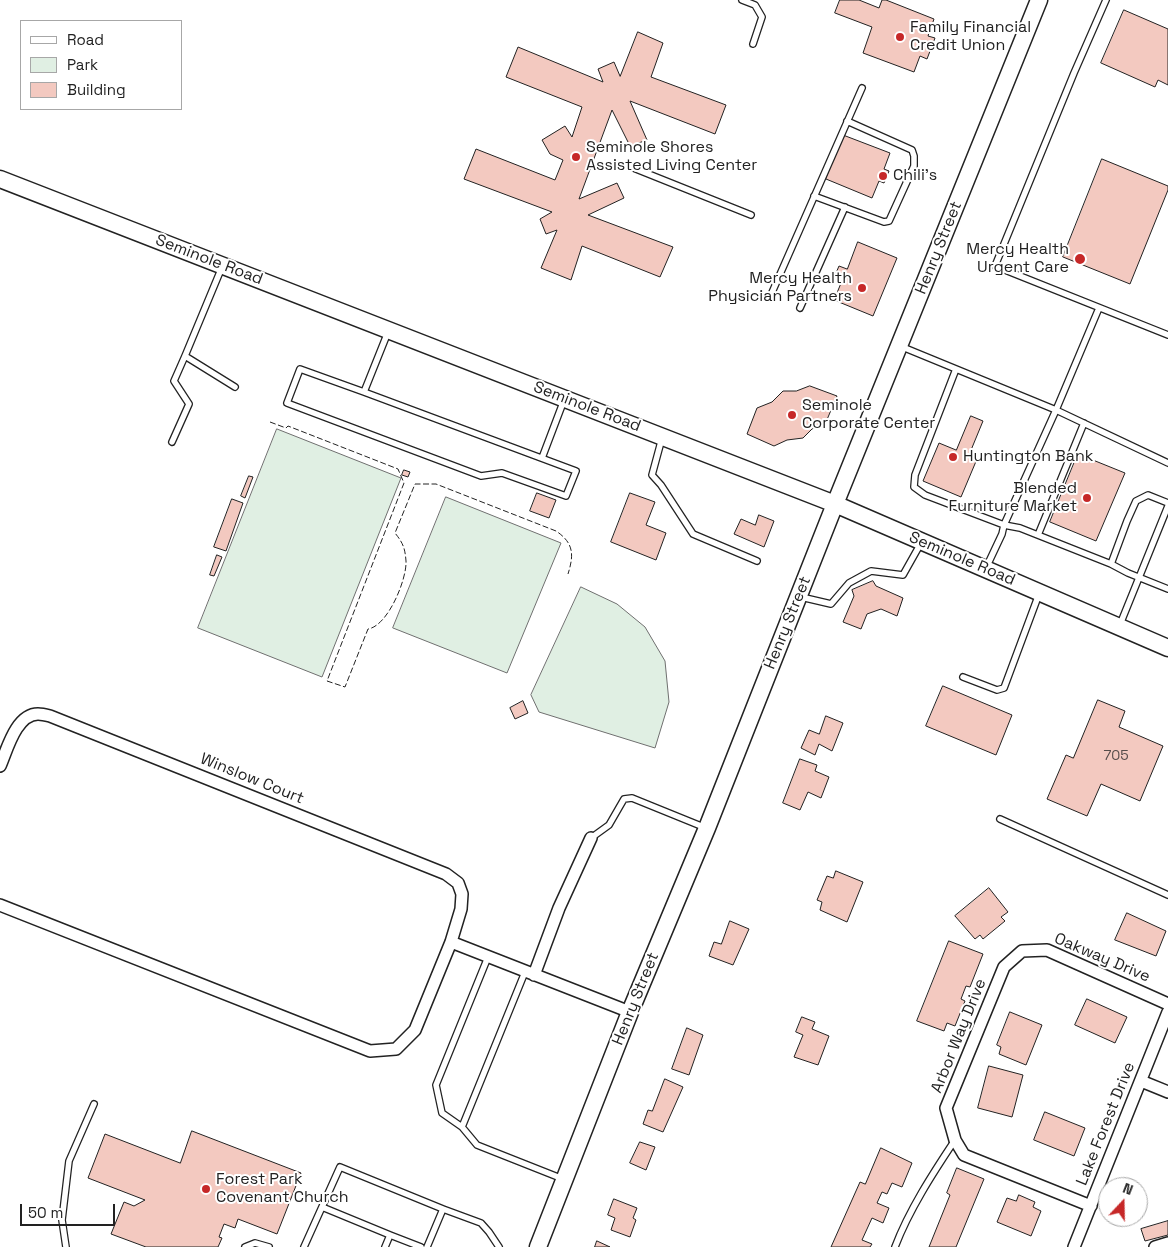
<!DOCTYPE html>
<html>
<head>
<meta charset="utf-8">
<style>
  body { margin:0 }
  #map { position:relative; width:1168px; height:1247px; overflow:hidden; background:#fff; font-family:"Space Grotesk",sans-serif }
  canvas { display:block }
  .legend { position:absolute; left:20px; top:20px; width:162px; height:90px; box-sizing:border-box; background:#fff; border:1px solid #a7a7a7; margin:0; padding:6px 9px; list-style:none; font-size:15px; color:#222 }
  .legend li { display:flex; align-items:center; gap:10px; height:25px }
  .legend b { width:25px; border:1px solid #a7a7a7 }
  .north { position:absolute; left:1098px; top:1177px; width:50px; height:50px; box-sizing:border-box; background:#fff; border:1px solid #a7a7a7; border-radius:50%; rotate:21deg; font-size:14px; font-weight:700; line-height:20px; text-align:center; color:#222 }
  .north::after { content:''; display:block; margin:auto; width:18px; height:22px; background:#c62828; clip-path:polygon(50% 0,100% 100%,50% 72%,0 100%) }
  .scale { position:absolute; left:20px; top:1204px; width:95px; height:22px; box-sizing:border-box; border:2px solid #222; border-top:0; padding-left:6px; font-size:15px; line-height:18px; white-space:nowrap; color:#222; -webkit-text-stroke:4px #fff; paint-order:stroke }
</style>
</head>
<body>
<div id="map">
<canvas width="1168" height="1247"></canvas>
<ul class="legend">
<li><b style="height:6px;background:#fff"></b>Road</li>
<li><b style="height:14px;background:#e0efe3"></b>Park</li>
<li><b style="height:14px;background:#f3c9c0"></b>Building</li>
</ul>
<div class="north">N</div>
<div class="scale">50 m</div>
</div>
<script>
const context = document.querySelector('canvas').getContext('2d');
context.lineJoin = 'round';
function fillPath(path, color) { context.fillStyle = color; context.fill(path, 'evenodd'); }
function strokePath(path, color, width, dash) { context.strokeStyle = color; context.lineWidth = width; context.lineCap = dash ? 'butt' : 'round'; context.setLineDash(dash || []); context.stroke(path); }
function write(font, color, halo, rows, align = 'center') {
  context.font = font + ' "Space Grotesk",sans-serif'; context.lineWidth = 4; context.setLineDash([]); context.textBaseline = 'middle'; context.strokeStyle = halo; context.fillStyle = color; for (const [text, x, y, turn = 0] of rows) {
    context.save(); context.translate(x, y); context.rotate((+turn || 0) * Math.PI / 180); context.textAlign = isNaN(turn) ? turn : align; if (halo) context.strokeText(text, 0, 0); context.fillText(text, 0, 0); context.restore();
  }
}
const green = new Path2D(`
  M277 429 401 478 322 677 198 628Z
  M446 497 561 543 507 673 393 628Z
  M581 587 617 604 645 627 665 661 669 702 655 748 539 712 531 695Z`);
fillPath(green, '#e0efe3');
strokePath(green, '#6f6f6f', 1);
const building = new Path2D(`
  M840 0H859L879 8 882 0H886L934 19 928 36 935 38 927 59 920 56 914 72 863 53 872 27 835 13Z
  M1124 10 1168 29V85L1158 80 1155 87 1101 63Z
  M638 32 663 43 651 77 726 105 715 134 630 101 647 140 630 146 612 110 579 199 617 183 624 198 588 215 673 247 660 277 582 246 571 280 541 268 557 230 546 234 540 219 552 212 464 179 476 149 555 180 563 160 550 154 542 140 565 126 572 137 582 107 506 77 518 47 603 82 598 69 614 62 620 76Z
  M843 135 890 153 884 169 889 171 884 183 879 181 872 198 826 179Z
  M1102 159 1168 186V190L1130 284 1063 257Z
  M858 242 897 258 873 316 834 300 844 276 836 273 839 266 847 269Z
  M810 386 837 396 826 422 812 429 803 438 787 440 774 446 747 434 757 408 772 402 783 391H796Z
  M971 416 983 421 969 455 977 459 961 497 923 481 939 443 956 450Z
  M1078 454 1125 473 1096 541 1050 522Z
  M404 470 410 472 408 477 402 475Z
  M249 476 253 477 245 498 241 496Z
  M537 493 556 500 549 518 530 511Z
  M630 493 655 502 646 525 666 533 656 560 611 542Z
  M232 499 243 503 226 551 214 547Z
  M759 515 774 521 764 547 734 534 741 519 755 525Z
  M217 555 222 557 214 576 210 575Z
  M873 581 876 586 903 598 897 616 881 609 867 614 861 629 843 622 854 596 852 590Z
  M943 686 1012 715 996 755 926 726Z
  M1098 700 1125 711 1119 727 1163 746 1140 801 1101 784 1087 816 1047 799 1066 755 1073 758Z
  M523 701 528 713 515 719 510 708Z
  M826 716 843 723 832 751 819 744 815 755 801 748 809 730 819 734Z
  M800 759 817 765 815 771 829 777 821 798 808 792 800 810 783 803Z
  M836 871 863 882 847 922 820 910 822 902 817 900 827 876 833 878Z
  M989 888 1008 912 1001 917 1005 921 983 939 980 935 975 939 955 916Z
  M1127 913 1166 931 1156 956 1115 940Z
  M730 921 749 929 733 965 709 956 714 942 721 944Z
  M949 941 983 954 970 987 966 986 961 999 965 1001 955 1026 947 1023 944 1031 917 1021Z
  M1087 999 1127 1017 1115 1043 1075 1025Z
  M1010 1012 1042 1025 1026 1065 999 1054 1001 1047 997 1045Z
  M802 1017 815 1022 812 1029 829 1036 818 1065 794 1057 803 1035 796 1032Z
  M687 1028 703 1035 689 1075 672 1069Z
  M989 1066 1023 1075 1012 1117 978 1108Z
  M665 1079 683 1087 663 1132 643 1124 648 1110 652 1111Z
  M1045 1112 1085 1128 1074 1156 1034 1140Z
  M192 1131 301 1173 277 1234 238 1219 235 1228 224 1224 219 1237 222 1238 218 1247H146L111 1234 124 1202 134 1206 145 1200 88 1178 105 1134 180 1163Z
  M640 1142 655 1147 646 1170 630 1163Z
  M881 1148 912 1163 902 1187 892 1183 887 1194 882 1192 877 1203 889 1208 883 1223 872 1218 862 1240 872 1244 870 1247H831L860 1182 865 1184Z
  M957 1168 984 1179 956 1247H929L950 1195 947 1193Z
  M1019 1195 1035 1202 1033 1207 1041 1211 1031 1236 997 1222 1007 1198 1016 1201Z
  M614 1199 637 1208 633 1218 636 1220 630 1237 611 1230 615 1218 608 1215Z
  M1168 1221V1235L1145 1241 1141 1229Z
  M597 1241 610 1247H595Z`);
fillPath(building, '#f3c9c0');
strokePath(building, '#222', 1);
const lane = new Path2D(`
  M742 0 755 5 762 17 753 44
  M1106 0 1074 73 995 266 1168 335
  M626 165 751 215
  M814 196 884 222 889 221 914 166V156L912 150 847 121
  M770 297 862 88
  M800 308 845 207
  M900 346 1056 410 1168 463
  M185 356 235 387
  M956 369 915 475 914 487 925 495 1004 525 1056 410 1099 308
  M364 392 576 471 566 496 502 473 481 476 287 403 300 369 364 392 388 332
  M662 438 652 475 661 485 693 534 757 561
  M172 442 189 404 174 381 185 356 222 267
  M542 458 564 400
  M1168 503 1148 495 1136 501 1127 521 1111 564 1128 573 1168 589
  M1038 535 1084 423
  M986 568 1002 534 1004 525 1020 528 1111 564
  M801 597 831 604 849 583 871 571 903 575 921 543
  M1119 627 1168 506
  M963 677 997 690 1004 688 1039 594
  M1000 819 1168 895
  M591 838 609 825 624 799 632 798 706 828
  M525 972 462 1127 477 1145 563 1179
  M462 1127 442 1113 436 1085 488 957
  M322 1207 390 1235
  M66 1247 62 1220 69 1161 94 1104
  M245 1247 255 1243 269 1247
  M304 1247 340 1167 443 1209 481 1223 489 1232 499 1247
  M385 1247 390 1235 421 1247
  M427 1247 443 1209
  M895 1247C909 1210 933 1173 955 1140`);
const street = new Path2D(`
  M0 766C7 750 16 714 38 714 42 714 46 715 50 716L446 874 458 883 462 894 461 909 451 942 415 1030 396 1049 370 1051 0 905
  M451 942 630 1012
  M534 975 559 908 591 838
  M1141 1081 1168 1092
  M1091 1206 964 1155 955 1140 946 1108 1004 967 1022 951 1047 950 1168 1004
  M1074 1247 1168 1012
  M1155 1247 1168 1243`);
const secondary = new Path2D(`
  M0 179 835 504 1168 648
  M538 1247 630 1012 707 828 835 504 1039 0`);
strokePath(lane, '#222', 8);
strokePath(street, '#222', 14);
strokePath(secondary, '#222', 19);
strokePath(lane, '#fff', 5.5);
strokePath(street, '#fff', 11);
strokePath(secondary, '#fff', 16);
strokePath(new Path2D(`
  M270 422 286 428 288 426 398 469 404 483 327 681 345 687 368 629C388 626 407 579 406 561 405 548 403 543 395 533L415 484H436L556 531C574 543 574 555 568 574`), '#222', 1, [6, 2.5]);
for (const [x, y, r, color] of [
  [900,37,5,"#c62828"],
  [576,157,5,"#c62828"],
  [883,176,5,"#c62828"],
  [1080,259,6,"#c62828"],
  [862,288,5,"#c62828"],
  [792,415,5,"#c62828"],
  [953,457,5,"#c62828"],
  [1087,498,5,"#c62828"],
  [206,1189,5,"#c62828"]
]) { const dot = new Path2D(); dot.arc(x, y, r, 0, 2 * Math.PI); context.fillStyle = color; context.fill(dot); strokePath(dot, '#fff', 2); }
write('14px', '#564c4a', null, [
  ["705",1116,756]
]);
write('16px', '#222', '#fff', [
  ["Family Financial",910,28],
  ["Credit Union",910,46],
  ["Seminole Shores",586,148],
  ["Assisted Living Center",586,166],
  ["Chili's",893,176],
  ["Mercy Health",1069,250,"right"],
  ["Urgent Care",1069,268,"right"],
  ["Mercy Health",852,279,"right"],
  ["Physician Partners",852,297,"right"],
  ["Seminole",802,406],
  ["Corporate Center",802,424],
  ["Huntington Bank",963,457],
  ["Blended",1077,489,"right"],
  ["Furniture Market",1077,507,"right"],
  ["Forest Park",216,1180],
  ["Covenant Church",216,1198]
], 'left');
write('16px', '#222', '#fff', [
  ["Henry Street",939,248,-68],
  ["Seminole Road",209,260,21],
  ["Seminole Road",587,407,21],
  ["Seminole Road",962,559,23],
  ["Henry Street",788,623,-68],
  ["Winslow Court",252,779,22],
  ["Oakway Drive",1102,958,23],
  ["Henry Street",636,999,-68],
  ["Arbor Way Drive",959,1036,-68],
  ["Lake Forest Drive",1106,1124,-68]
]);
</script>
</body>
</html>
